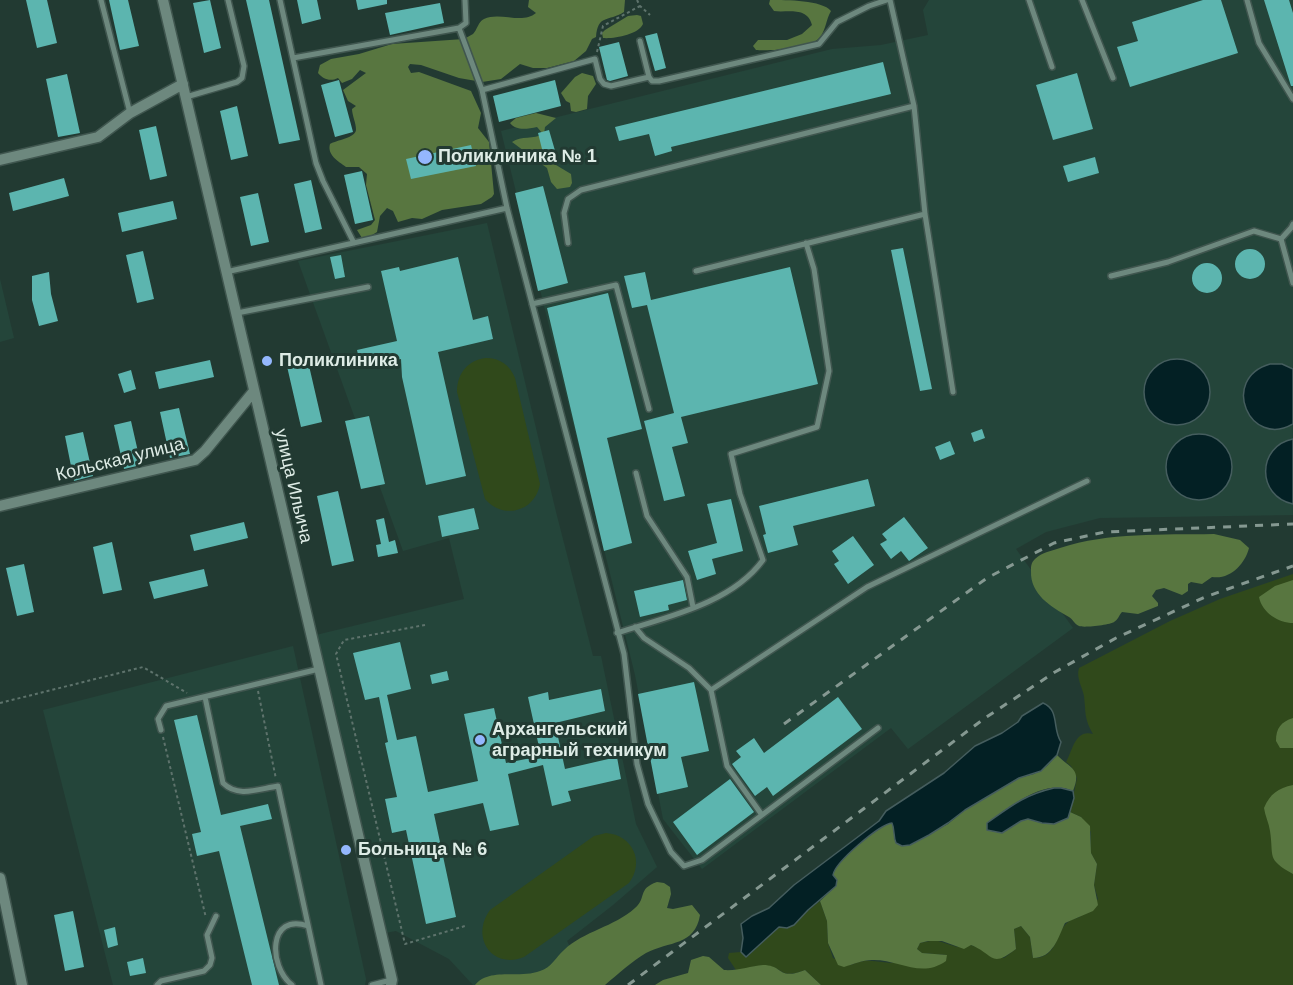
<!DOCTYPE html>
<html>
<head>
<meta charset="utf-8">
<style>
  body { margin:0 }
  canvas { display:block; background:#223a32 }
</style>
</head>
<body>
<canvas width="1293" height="985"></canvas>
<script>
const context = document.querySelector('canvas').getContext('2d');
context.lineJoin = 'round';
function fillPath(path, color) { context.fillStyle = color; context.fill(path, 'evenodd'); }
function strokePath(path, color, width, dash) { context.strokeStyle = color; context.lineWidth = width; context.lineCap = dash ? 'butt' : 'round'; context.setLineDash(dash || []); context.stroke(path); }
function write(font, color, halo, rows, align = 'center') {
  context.font = font + ' Arial,sans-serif'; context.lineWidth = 6; context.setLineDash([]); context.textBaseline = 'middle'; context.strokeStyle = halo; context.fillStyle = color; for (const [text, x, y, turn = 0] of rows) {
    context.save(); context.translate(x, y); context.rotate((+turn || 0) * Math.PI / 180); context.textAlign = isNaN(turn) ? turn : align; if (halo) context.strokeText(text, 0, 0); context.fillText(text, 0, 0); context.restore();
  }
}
fillPath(new Path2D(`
  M929 0H1293V515L1100 518 1046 532 1016 549 1073 628 908 749 891 728 702 869 663 819 635 675 501 131 832 49 881 45 928 35 923 10Z
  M487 223 556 512 593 656H601L636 824 657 867 613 905 567 941 574 955 532 985H473L449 959 396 931 385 933 316 635 464 599 449 538 403 551 298 261Z
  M0 279 14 338 0 342Z
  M293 646 366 979 365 985H113L43 710Z`), '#24453a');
fillPath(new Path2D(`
  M486 358C500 358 510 365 515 378L540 484C535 512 503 520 485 499L457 392C457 373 468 360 486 358Z
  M1293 574V985H821L805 970C778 980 786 967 765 966 755 965 746 970 736 970L728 958 729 953 741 952 747 957 779 927 787 928 820 901 827 921 828 943 833 958 851 965C868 956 882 964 899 963 915 961 931 957 947 955L922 953 917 949 920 943 935 940 957 947 971 945 1004 958 1016 949 1014 929 1021 926 1030 937 1033 958C1059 958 1054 933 1068 922 1072 918 1077 919 1081 916 1087 911 1092 904 1098 899L1094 885 1097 864 1091 853V832L1081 817 1070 812 1077 778 1071 766 1066 762C1073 750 1075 729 1093 734 1084 718 1086 713 1084 696 1082 686 1076 678 1079 668L1170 621 1220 599Z
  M606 833C633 835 645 862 629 883L524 957C492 970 470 937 490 910L594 836Z`), '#30491b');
fillPath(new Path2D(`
  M529 0H625L624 12C608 22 598 14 596 37L592 39 586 51 574 61 547 68H533L520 64 501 79 482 82 459 78 421 65 410 64 408 67 411 73 419 72 471 91 481 113 478 128 489 142 494 194 492 197 481 204 442 210 422 219 412 218 398 222 393 211 387 208 380 216 377 232 369 237 362 238 357 230 371 225 375 220 366 185 367 174 359 167H346C338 161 327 155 330 144 337 140 355 138 356 130 356 123 352 115 352 109L356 106 348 101 343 90 366 73 360 70 352 79 342 83 338 78C330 82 323 79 318 73L320 65 331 59 359 54 392 44 464 39C467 37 470 36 473 34 477 30 478 22 484 19 500 11 522 25 536 13L528 7Z
  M770 0C787 0 822 0 831 11 826 19 826 30 820 37 812 49 770 51 756 50L753 46 758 40H787L802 34 812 25C807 6 787 13 774 11L769 4Z
  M637 15 641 16 643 24C638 35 613 39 603 38L602 33 605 30 628 16Z
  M582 73 593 76 596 84 588 96 587 109 576 112 571 111 570 103 566 101 561 93 575 77Z
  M536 113 556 118 545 127 541 156 571 174 572 183 570 187 557 189 551 182 547 168 512 142C521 135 534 140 543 134L537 127C527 129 516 131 510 123L516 118Z
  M1214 534 1240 540 1249 548C1245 564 1230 580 1212 577L1202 584 1191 582 1188 584V591L1182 595 1164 588 1156 590 1152 596 1158 603V606L1138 614 1122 612C1119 615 1118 620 1114 622 1110 625 1083 628 1079 626 1074 624 1073 619 1069 617 1051 607 1030 594 1031 571 1031 566 1031 563 1035 559 1042 552 1052 551 1060 548 1109 532 1163 535 1214 534Z
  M1293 580V623C1279 623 1262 613 1259 597L1275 586Z
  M1293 718V748H1280L1276 741C1276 728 1281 722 1293 718Z
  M1057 755C1071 769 1082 769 1073 791 1044 777 1009 808 987 823V830L1002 833 1021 821 1028 819 1042 823 1054 824 1068 818 1070 812 1081 817 1090 826 1091 853 1097 864 1094 885 1098 905 1093 911 1065 923C1058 938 1053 958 1033 958L1030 937 1021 926 1014 929 1016 949C990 969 994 954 971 945L964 949 942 941H928L920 943 917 949 922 953 947 955 946 961C921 979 898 959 872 960 862 960 854 964 844 967L838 965 828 943 827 921 820 901 836 886C834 880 831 873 835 867 842 857 881 824 892 823L895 830 894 837 910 845 948 824 965 810 1019 778 1034 774 1047 766Z
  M1293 785V874C1266 859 1274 857 1270 831 1269 823 1265 816 1264 808 1270 794 1278 788 1293 785Z
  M657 882 664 883 670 887 671 894 667 908 673 909 692 905 700 915C695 946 669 941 646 953 631 962 618 974 605 985H475C489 967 520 979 540 971 551 968 556 957 564 950 584 931 614 927 635 908 647 898 637 889 657 882Z
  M703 956 709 957 724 970C738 971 750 966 763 965 784 965 777 981 805 970L821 985H655L663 980 688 973 691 960Z`), '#587640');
const water = new Path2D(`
  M1144 392a33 33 0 1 1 66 0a33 33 0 1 1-66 0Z
  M1270 364H1282L1293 369V424C1250 449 1219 379 1270 364Z
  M1166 467a33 33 0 1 1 66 0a33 33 0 1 1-66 0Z
  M1293 439V504C1256 496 1257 446 1293 439Z
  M1043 703C1060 710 1052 729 1061 742L1057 755 1041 771 1019 778 965 810 948 823 929 835 910 845 902 846 896 843C893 836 895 830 892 823 880 824 835 862 833 875L837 880 836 886 808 910 794 925 787 928 779 927 746 957 741 952 743 938 741 924 752 916 769 908 794 885 879 821 886 811 944 773 975 746 1002 733 1018 722 1022 716Z
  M1054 788H1061L1073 791 1074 798 1068 818 1054 824 1042 823 1028 819 1021 821 1002 833 987 830V823C1011 806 1024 795 1054 788Z`);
fillPath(water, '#032024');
strokePath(water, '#455d5e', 1.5);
fillPath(new Path2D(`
  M26 0H47L57 43 37 48Z
  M109 0H128L139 46 120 50Z
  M210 0 221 48 204 53 193 3Z
  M246 0H269L300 140 279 144Z
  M297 0H317L321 19 302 24Z
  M356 0H387V4L358 10Z
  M1203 0H1221L1238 53 1130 87 1117 47 1138 41 1132 22Z
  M1264 0H1289L1293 13V86H1291Z
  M440 3 444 23 390 35 385 13Z
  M657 33 666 68 655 71 645 36Z
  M619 42 628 76 610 81 607 80 599 47Z
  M883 62 891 94 671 147 672 151 655 156 649 134 619 141 615 127Z
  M1077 73 1093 129 1053 140 1036 85Z
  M67 74 80 133 58 137 46 79Z
  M339 80 353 132 335 137 321 85Z
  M555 80 561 106 499 122 493 96Z
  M237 106 248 156 231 160 220 111Z
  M156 126 167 176 150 180 139 130Z
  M549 130 556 154 544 157 538 133Z
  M471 145 476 166 411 179 406 159Z
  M1095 157 1099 173 1068 182 1063 166Z
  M362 171 373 220 355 224 344 175Z
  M64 178 69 196 13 211 9 193Z
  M311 180 322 229 305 233 294 184Z
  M543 186 568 283 538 291 515 193Z
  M258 193 269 242 251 246 240 197Z
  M173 201 177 219 122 232 118 213Z
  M903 248 932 389 920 391 891 250Z
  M1235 264a15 15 0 1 1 30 0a15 15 0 1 1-30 0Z
  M143 251 154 299 137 303 126 255Z
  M341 255 345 277 335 279 330 257Z
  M458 257 473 320 488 316 493 339 438 352 466 476 426 485 402 377 401 359 361 368 357 350 397 341 381 271 399 267 400 271Z
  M1192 278a15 15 0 1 1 30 0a15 15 0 1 1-30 0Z
  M790 267 818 384 681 417 688 443 672 447 685 496 664 501 644 421 674 413 647 305 632 308 624 276 645 272 651 300Z
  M49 272 51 294 58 321 39 326 32 300V276Z
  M608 293 642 429 607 438 632 543 604 551 547 308Z
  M307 357 322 422 301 427 286 362Z
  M210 360 214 377 159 389 155 372Z
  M131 370 136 389 124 393 118 374Z
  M179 408 190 454 170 458 160 412Z
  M369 416 385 484 361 489 345 421Z
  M131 421 141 465 124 469 114 425Z
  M982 429 985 438 974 442 971 433Z
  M83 432 93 476 74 481 65 436Z
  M950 441 955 454 940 460 935 447Z
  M868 479 875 506 793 526 798 545 768 553 763 535 766 534 759 506Z
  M338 491 354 561 332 566 317 496Z
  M731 499 743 551 712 559 716 574 697 580 688 551 717 543 707 504Z
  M474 508 479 529 442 537 438 516Z
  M904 517 928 548 909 561 901 551 891 559 880 544 887 540 882 534Z
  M384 518 389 542 395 540 398 553 378 557 376 545 381 544 376 520Z
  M244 522 248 538 194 551 190 535Z
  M853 536 874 565 848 584 834 564 839 561 832 551Z
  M112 542 122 590 103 594 93 547Z
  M24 564 34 612 17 616 6 568Z
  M204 569 208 586 154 599 149 582Z
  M683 580 687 600 668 605 669 610 640 617 634 591Z
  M400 642 411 689 387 695 397 740 416 736 428 792 478 781 464 714 494 708 506 763 541 756 528 697 548 692 549 700 601 689 605 711 555 723 565 769 617 757 621 779 568 791 571 801 552 806 543 765 508 774 519 825 490 831 483 803 434 814 456 917 426 924 406 830 392 833 385 799 397 797 385 743 388 742 379 697 365 700 353 653Z
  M447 671 449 680 432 684 430 675Z
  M694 682 709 751 681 757 688 787 657 794 638 694Z
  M838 697 862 729 773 796 767 787 755 796 732 764 741 757 736 751 754 738 764 753Z
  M197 715 221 815 268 804 272 819 240 826 279 985H252L219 851 197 856 192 834 201 832 174 720Z
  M730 779 754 812 697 855 673 822Z
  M73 911 84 967 65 971 54 915Z
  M115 927 118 945 108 948 104 930Z
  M143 958 146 973 130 976 127 962Z`), '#5cb5af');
const lane = new Path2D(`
  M101 0 130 113
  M280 0 316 163 323 181 354 243
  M890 0 914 106 925 214 953 392
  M1029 0 1052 67
  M1082 0 1113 78
  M1247 0 1259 43 1293 99
  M459 28 482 90 507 208 624 654 637 764 648 804 671 852 684 866 702 860 878 728
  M640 41 649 77 652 81H659L819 44 837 22 869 6 887 0
  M293 58 459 28 466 23 465 0
  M482 90 595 59 600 79 604 84 611 86 649 77
  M186 97 237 82 242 78 244 66 228 0
  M1281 239 1293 283
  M568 243 564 213 568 199 581 190 914 106
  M696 271 925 214
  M226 272 507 208
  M1111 276 1168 262 1254 231 1281 239 1291 228 1293 224
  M532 304 616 285 649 409
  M237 313 368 287
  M636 473 647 516 687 577 693 607
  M635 627 644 638 689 668 711 690 727 766 762 815
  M617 633C666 617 731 604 763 560L740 494 731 454 817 427 829 371 814 269 806 243
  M711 690 867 587 1087 481
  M205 697 223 783C238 798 258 789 278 786L321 985
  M161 730 158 719 166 706 319 669
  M157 985 161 981 204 971 210 965 212 958 207 935 216 916
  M292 985C268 966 268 912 308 926
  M372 985 391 980`);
const street = new Path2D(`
  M163 0 392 980 391 985
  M0 160 98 137 130 113 183 84
  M0 506 195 460 205 451 254 391
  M0 878 22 985`);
strokePath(lane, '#40564f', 8);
strokePath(street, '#40564f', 13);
strokePath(new Path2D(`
  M637 0 640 6 650 15
  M597 52 603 26 640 6
  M425 625 344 640 336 654 405 944 465 926
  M258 691 276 779
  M0 703 143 667 187 693
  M163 737 206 918`), '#5e736c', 2, [3, 3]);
strokePath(lane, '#6d887e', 5);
strokePath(street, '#6d887e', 10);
strokePath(new Path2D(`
  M784 724 987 578 1054 543 1105 532 1293 524
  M628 985 985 718 1055 672 1116 638 1205 597 1293 566`), '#859891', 3, [8, 8]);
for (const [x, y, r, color] of [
  [425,157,8,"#94b7fd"],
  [267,361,6,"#94b7fd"],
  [480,740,6,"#94b7fd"],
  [346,850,6,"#94b7fd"]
]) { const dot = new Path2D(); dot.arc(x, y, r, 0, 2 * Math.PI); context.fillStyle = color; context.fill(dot); strokePath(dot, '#223a32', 2); }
write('bold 18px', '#deece6', '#223a32', [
  ["Поликлиника № 1",438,157],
  ["Поликлиника",279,361],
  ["Архангельский",492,730],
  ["аграрный техникум",492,751],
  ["Больница № 6",358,850]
], 'left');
write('18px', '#deece6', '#223a32', [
  ["Кольская улица",120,460,-14],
  ["улица Ильича",293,486,77]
]);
</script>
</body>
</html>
